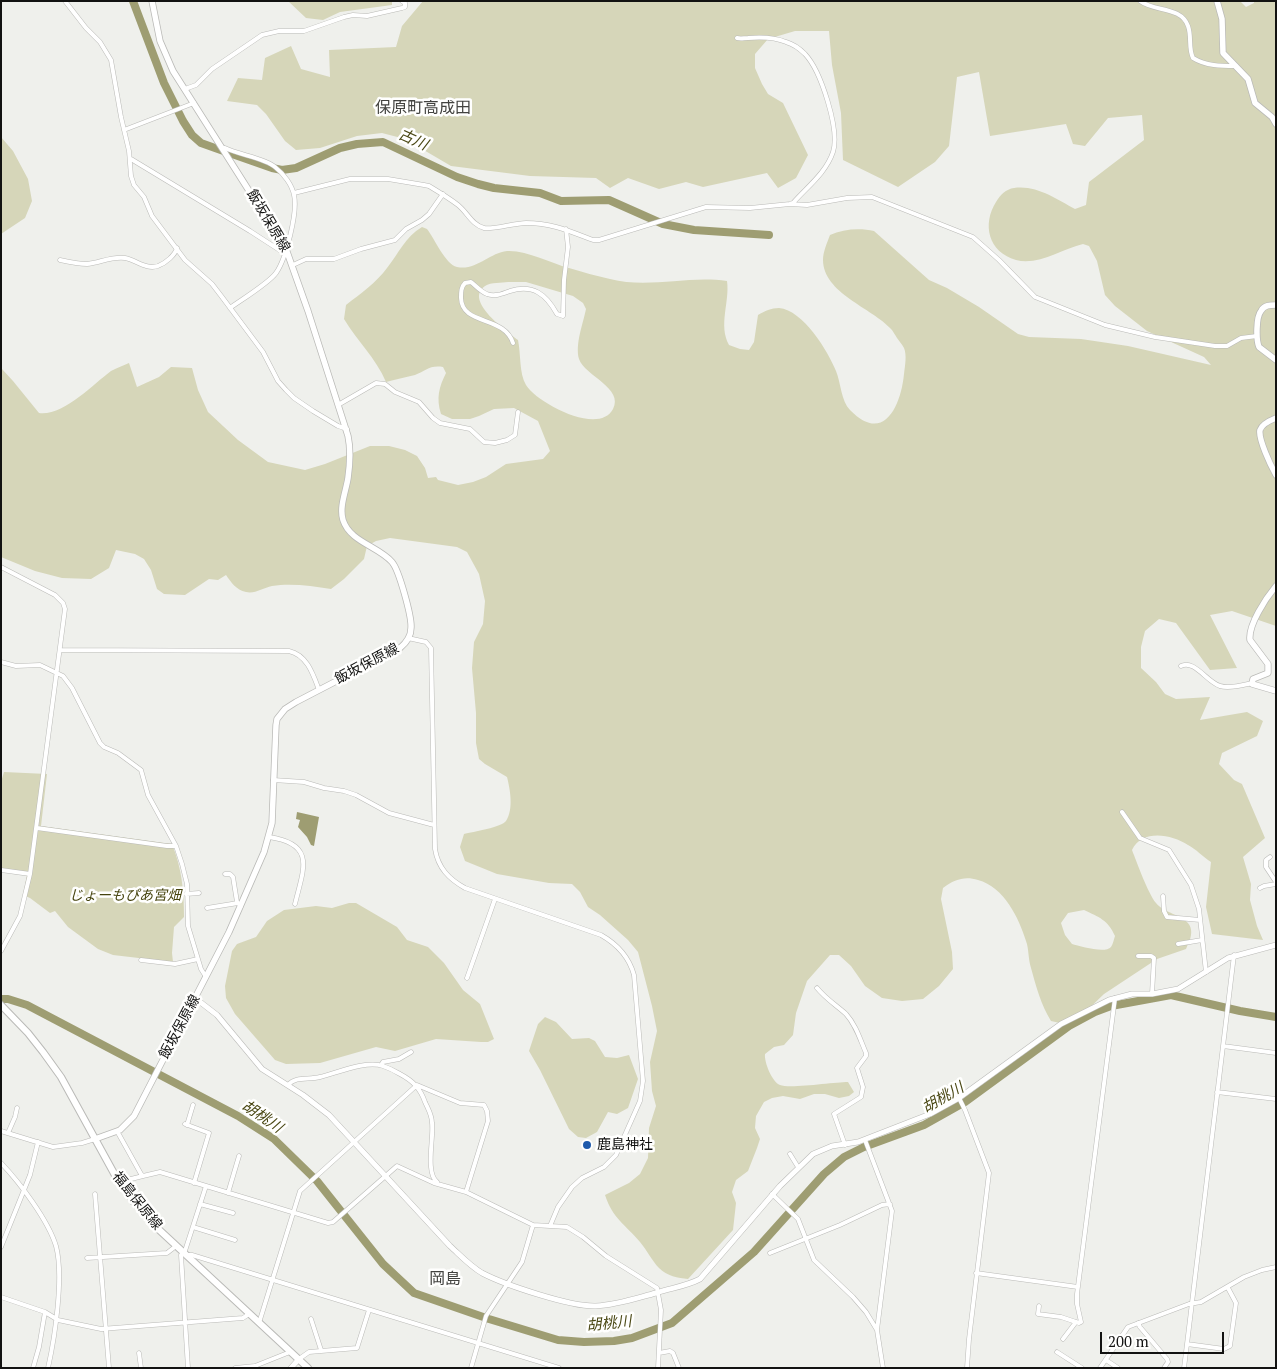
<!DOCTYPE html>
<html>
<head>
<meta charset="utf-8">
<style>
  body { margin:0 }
  #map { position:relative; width:1277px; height:1369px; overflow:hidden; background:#eff0ec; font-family:"PT Serif",serif }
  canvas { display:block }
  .frame { position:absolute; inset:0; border:2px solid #121211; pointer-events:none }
  .scale { position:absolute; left:1100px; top:1332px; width:124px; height:22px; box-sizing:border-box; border:2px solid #121211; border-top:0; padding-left:6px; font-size:15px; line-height:18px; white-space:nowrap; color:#121211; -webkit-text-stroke:4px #fffffe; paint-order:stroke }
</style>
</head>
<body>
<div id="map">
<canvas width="1277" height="1369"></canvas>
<div class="frame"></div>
<div class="scale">200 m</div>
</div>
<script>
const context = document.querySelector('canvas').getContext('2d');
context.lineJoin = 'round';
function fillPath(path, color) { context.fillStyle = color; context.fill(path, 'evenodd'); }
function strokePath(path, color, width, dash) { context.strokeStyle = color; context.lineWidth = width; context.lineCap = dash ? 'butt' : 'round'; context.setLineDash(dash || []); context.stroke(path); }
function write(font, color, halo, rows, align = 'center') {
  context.font = font + ' "PT Serif","Noto Sans JP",serif'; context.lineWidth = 5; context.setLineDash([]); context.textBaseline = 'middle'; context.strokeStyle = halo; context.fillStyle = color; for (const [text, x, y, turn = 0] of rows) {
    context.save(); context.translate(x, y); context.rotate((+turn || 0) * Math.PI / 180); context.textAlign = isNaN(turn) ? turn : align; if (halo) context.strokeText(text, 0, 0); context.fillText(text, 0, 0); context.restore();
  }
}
fillPath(new Path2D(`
  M288 1H392V5L340 12 323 20 306 18Z
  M423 1H1240L1246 7 1254 3V1H1276V626L1232 611 1210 615 1237 668 1210 670 1176 623 1159 619 1145 631 1141 647V668L1156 682 1165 694 1176 699 1210 697 1200 720 1247 712 1263 721 1257 736 1222 753 1219 764 1234 780 1242 784 1265 838 1243 857 1251 884 1250 900 1257 926 1263 940 1212 934 1206 907 1211 862C1203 857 1196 849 1188 845 1171 834 1142 829 1132 850 1137 863 1148 893 1156 903 1169 919 1205 914 1186 949L1157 959 1104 994 1075 1022 1060 1023 1051 1021C1041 1005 1036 986 1031 968 1028 959 1029 949 1026 941 1019 918 1004 887 978 880 965 876 955 879 943 888L941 899 952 952 953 969 939 986 923 999 902 1001 882 998 865 986 851 966 839 955H830L807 981 796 1013 793 1035 784 1045 774 1047 765 1054C764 1062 772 1082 780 1085 790 1089 834 1082 848 1082L854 1092 849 1096 839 1098 825 1094H814L800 1099 783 1096 772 1098 764 1102 756 1116 755 1128 760 1139 757 1148 748 1171 736 1180 732 1192 736 1203 733 1230 688 1279C678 1278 667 1276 659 1268 652 1261 647 1250 640 1242 625 1224 613 1219 605 1195L629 1183 640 1174 648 1158 649 1128 656 1106 652 1091 650 1062 657 1031 652 1006 638 952 628 940 600 915 588 907 580 892 572 884 549 883 497 874 465 861 460 847 464 834C473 832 502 827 506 821 514 809 510 789 507 777L485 764 479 759 476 743V713L472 668 474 642 483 624 485 601 479 574 467 552 457 547 390 538 376 541 367 546 364 559 344 579 331 589C312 586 291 583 272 586 263 588 255 594 246 592 236 590 231 582 226 575L218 580 209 579 185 595 164 594 157 589 151 570 144 559 135 554 116 550 109 568 91 579 62 578 35 571 1 557V364L2 369 13 381 39 413C64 416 92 385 111 371 116 368 123 366 129 363L137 387 159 377 171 367 192 368 198 390 208 412 238 440 268 462 305 470 325 464 370 446H389L405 450 417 456 425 468 428 478 436 477 438 480 458 485 473 482 486 477 506 464 543 459 550 451 538 421 514 408 494 409 479 416 470 419H452L441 414C436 398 439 387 446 373L443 367C429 365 426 371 415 375 405 377 395 380 386 382 376 358 357 341 344 319L346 305C360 294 376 283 387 268 399 253 405 237 422 227L427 229C435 239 445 264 457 267 476 271 489 253 507 251 527 250 550 263 569 268 583 272 596 276 610 279 649 289 688 275 727 281 730 302 718 325 729 345L740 349 749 350 754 342 758 315C765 311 771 308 779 308 803 310 828 351 836 371 841 383 841 401 850 410 884 445 901 405 904 374 905 366 907 355 904 348 902 344 899 341 897 338 895 335 893 331 891 329 872 308 823 293 823 260 823 252 827 243 830 235 843 229 860 228 874 231L929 280 947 288 979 307 1018 334 1029 337 1081 339 1128 346 1211 365 1204 357 1147 331 1115 306 1105 295 1097 261 1089 246 1083 244C1062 249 1038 266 1016 260 988 252 982 224 996 202 1000 195 1006 189 1014 188 1037 185 1056 199 1075 209L1086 205 1089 182 1144 140 1142 115 1108 118 1085 146 1073 144 1066 124 990 136 979 72 957 77 949 146 935 162 898 187 843 160 841 113 832 65 829 31H795L768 39 755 54V68L762 84 768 94 783 103 808 155 796 178 778 188 767 173 703 187 686 182 659 189 628 178 610 188 596 178 530 176 451 166 405 139 382 133 357 136 320 148 296 150 285 141 266 114 257 105 227 101 238 78 262 80 265 58 291 46 301 69 330 77 329 50 396 47 402 26ZM508 282H526L573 296 583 303 586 309C583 324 575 344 579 359 585 376 624 388 613 409 599 436 537 403 526 385 519 373 521 354 518 340 508 332 463 301 485 286 491 282 502 283 508 282ZM1084 910C1099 917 1108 920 1115 936 1114 939 1113 944 1111 947 1105 954 1080 946 1072 944L1065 935 1061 923 1068 913Z
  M1 137 13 151 28 179 32 201 25 218 1 234Z
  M4 772 47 774 41 826 172 844C182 869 184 891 184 917L174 927 172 953 173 962 113 955 98 949 68 927 55 911 50 913 30 898 23 895 27 875 1 868V782Z
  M349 903H356L397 927 407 940 428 947 444 963 463 990 480 1004 494 1039 488 1042H481L436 1039 395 1051 376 1047 320 1063 286 1064 275 1060 235 1014 226 998 225 986 232 951 237 944 256 937 267 921 284 910 316 906 332 908Z
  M545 1017 556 1022 572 1039 589 1038 595 1041 605 1057 617 1058 629 1055 638 1079 628 1108 617 1114 608 1112 597 1132 586 1138 578 1137 569 1129 540 1070 529 1051 538 1024Z`), '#d6d6b9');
fillPath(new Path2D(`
  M297 812 319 817 314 846 311 845 307 837 298 827 300 820 296 819Z`), '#9e9d72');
strokePath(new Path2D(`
  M133 1 164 83 183 121 192 135 201 143 215 148 272 168 282 170 296 168 340 148 357 144 383 142 457 177 478 184 494 188 540 193 561 201 609 200 663 224 694 230 769 235
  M1 999H8L27 1005 238 1116 274 1139 317 1181 383 1264 414 1293 489 1319 558 1340 584 1342 614 1341 632 1338 672 1323 754 1252 824 1174 844 1157 864 1147 924 1125 965 1102 1069 1026 1095 1012 1111 1006 1171 995 1240 1011 1276 1017`), '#9e9d72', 8);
const minor = new Path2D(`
  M65 1 86 28 100 42 111 60 121 117 129 151 131 176 134 185 144 197 152 216 185 260 212 284 222 297 263 352 278 381 286 390 294 398 313 411 338 426 347 429
  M1140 1C1154 12 1181 6 1188 26 1192 37 1188 48 1193 58 1206 66 1221 66 1236 66
  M737 38C741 39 744 38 748 38 760 37 774 37 786 42 793 44 800 49 805 54 821 71 840 130 833 152 826 173 807 187 793 203L790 204
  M185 89 196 85 212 69 262 35 279 31H304L344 17 353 15 367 16 402 8 405 7V3L402 1
  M124 130 194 103
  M222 148H225C239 155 265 158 275 167 284 174 292 185 294 195 298 212 286 259 276 273 269 283 241 300 230 308
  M131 159 250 231 284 253
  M294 193 350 179H388L424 185 429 186C439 192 449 198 458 205 467 212 472 225 484 228 492 230 515 223 526 223 552 223 569 231 593 240H599L706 207 750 208 790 204 807 205 847 198 872 197 973 237 999 260 1035 297 1105 325 1155 337 1215 346H1227L1241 338 1257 336
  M60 260C69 262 78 264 87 264 99 263 112 256 125 258 136 260 146 270 158 266 166 263 175 255 177 248
  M293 265 306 259H334L361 249 395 240 406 229 422 220 429 214 443 194
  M513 343C504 315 462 326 461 298 461 292 461 287 465 283L471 282C476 286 481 292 487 294 494 297 502 294 510 291 533 284 546 294 557 314L563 316 564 280 568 247 566 229
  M338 405 376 383 385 384 395 392 419 402 433 418 440 423 470 429 484 442 495 443 507 440 515 435 518 412
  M1 567 55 595 63 603 65 609 30 874 20 916 1 951
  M408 638 426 642 431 648 435 849C438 868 449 879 465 888L601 935C617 944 629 957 634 975L643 1081 640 1101 616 1155 604 1167 582 1178 572 1187 558 1207 550 1226
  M60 650 289 651C307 655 313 674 319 690
  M1 662 16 666 40 665 63 676 72 688 100 743 104 747 118 753 141 770 148 795 176 846 182 864 187 884 188 926 201 969 206 977
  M1181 666C1194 659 1207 682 1220 686 1230 689 1243 685 1252 683
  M273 780 304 782 324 788 344 791 356 795 389 813 434 825
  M1122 812 1140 838 1169 850 1191 885 1199 909 1206 972
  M37 828 167 846H176
  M269 837C317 844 303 870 295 904
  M1270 857 1266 860V867L1276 882
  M1 870 30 874
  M225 874H230L233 877 237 902 241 906
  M1260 888 1264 886 1276 884
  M186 894 199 893
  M1163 896 1164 911 1167 917 1200 920
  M207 908 238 903
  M1178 944 1202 940
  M1138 956H1151L1154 958 1152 994
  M141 960 175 964 198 959
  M467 978 495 899
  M817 988C826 999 836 1005 846 1014 856 1025 860 1039 866 1053V1056L857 1068 863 1087 861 1097 834 1114 845 1145
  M1223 1046 1276 1053
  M381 1065 383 1062 399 1059 411 1052
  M288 1085C296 1076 308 1080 320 1077 337 1073 366 1060 383 1066 389 1068 395 1071 400 1074 413 1081 420 1088 425 1102 428 1109 432 1115 432 1123 434 1138 425 1172 437 1182
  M1217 1092 1276 1099
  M959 1098 965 1110 989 1173 969 1339 967 1368
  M185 1124 209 1133 194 1183
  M187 1125 193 1105
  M1 1131 53 1147 82 1143 95 1139
  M117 1131 141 1174 143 1176 160 1172 328 1223 333 1222 397 1166 434 1183 466 1192 533 1225 567 1227 583 1237 606 1256 657 1288 661 1310 658 1368
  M8 1133 15 1117 17 1108
  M865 1140 892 1211 877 1330 883 1368
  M790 1154 798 1167
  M1 1163C20 1183 48 1220 56 1246 64 1276 55 1337 48 1368
  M119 1182 143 1176
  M228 1193 239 1156
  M95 1194 109 1368
  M772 1194 798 1219 814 1260 853 1297 866 1312 877 1330
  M200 1204 233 1213
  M193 1227 235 1240
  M1 1247 30 1175 38 1142
  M183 1252 181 1255 188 1368
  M770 1253 840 1225 882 1205 890 1204
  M184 1254 206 1186
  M186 1255H192L559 1368
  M87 1258 167 1253 176 1246
  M976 1273 1078 1287
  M1 1297 45 1312 58 1320 101 1329 243 1318 249 1314
  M1039 1306 1038 1314 1061 1317 1079 1323 1081 1322 1077 1304V1294L1115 998
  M311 1319 321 1350
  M259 1323 300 1191 417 1085 460 1103 484 1105 487 1111 488 1121 466 1192
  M1138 1323 1140 1327 1167 1359 1168 1362 1164 1368
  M1063 1339 1076 1322
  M1187 1344 1234 955
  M1057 1352 1082 1368
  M139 1353 141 1368
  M659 1353 670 1351 673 1353 679 1368
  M299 1359 309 1352 357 1348 369 1310
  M1106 1360 1118 1368
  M33 1368 39 1347 45 1312
  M235 1368 255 1366 290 1352
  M471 1368 486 1316 522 1262 533 1225
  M1100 1368 1128 1327 1189 1304 1201 1302 1244 1277 1262 1270 1276 1267
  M1184 1368 1187 1344 1224 1349 1230 1346 1236 1303 1228 1288`);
const tertiary = new Path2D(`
  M195 998 217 1015 262 1069 303 1095 329 1115 450 1246C460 1255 470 1266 482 1273 505 1285 571 1307 596 1306 617 1305 637 1298 656 1293 671 1288 687 1286 700 1279L780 1186 813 1154 832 1146 858 1142 930 1114 959 1098 1061 1024 1109 1000 1132 994H1152L1178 989 1228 958 1276 945
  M291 1368 299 1359`);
const secondary = new Path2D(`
  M1217 1 1222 19 1223 53 1248 79 1255 103 1272 117 1276 124
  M1276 305C1270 305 1264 305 1261 311 1256 317 1256 340 1259 347L1276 360
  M1276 418C1271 420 1262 424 1260 430 1258 439 1271 466 1276 475
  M1276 586C1266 598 1248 625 1250 640L1268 664V673L1253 679 1252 684 1276 691
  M95 1139 120 1130 134 1116 229 932 264 852 272 823 276 725 277 719 285 709 296 702 400 648C406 643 411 636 411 628 412 617 399 570 392 562 378 546 350 542 343 520 339 507 346 491 348 478 350 464 351 450 348 436L308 311 286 249 173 71 160 41 152 1`);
const primary = new Path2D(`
  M1 1005 28 1033 43 1052 61 1077 116 1177 133 1201 155 1226 308 1368`);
strokePath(minor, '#babab7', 5);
strokePath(tertiary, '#babab7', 6);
strokePath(secondary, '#babab7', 7);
strokePath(primary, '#babab7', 8);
strokePath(minor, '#fff', 4);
strokePath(tertiary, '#fff', 5);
strokePath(secondary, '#fff', 5.5);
strokePath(primary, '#fff', 6);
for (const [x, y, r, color] of [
  [587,1145,5,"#1f5aab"]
]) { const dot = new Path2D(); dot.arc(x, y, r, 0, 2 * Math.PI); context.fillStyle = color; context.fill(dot); strokePath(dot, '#fffffe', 2); }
write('14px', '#121211', '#fffffe', [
  ["飯坂保原線",268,221,59],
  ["飯坂保原線",367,664,-28],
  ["飯坂保原線",180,1027,-62],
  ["福島保原線",137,1201,51]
]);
write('italic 14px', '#46440e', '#fffffe', [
  ["じょーもぴあ宮畑",125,896]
]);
write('14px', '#121211', '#fffffe', [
  ["鹿島神社",597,1145]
], 'left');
write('italic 15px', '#4a4814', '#fffffe', [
  ["古川",413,140,24],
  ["胡桃川",943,1098,-30],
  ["胡桃川",262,1117,34],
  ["胡桃川",609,1324,-6]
]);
write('16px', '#434340', '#fffffe', [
  ["保原町高成田",423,108],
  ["岡島",445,1279]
]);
</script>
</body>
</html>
